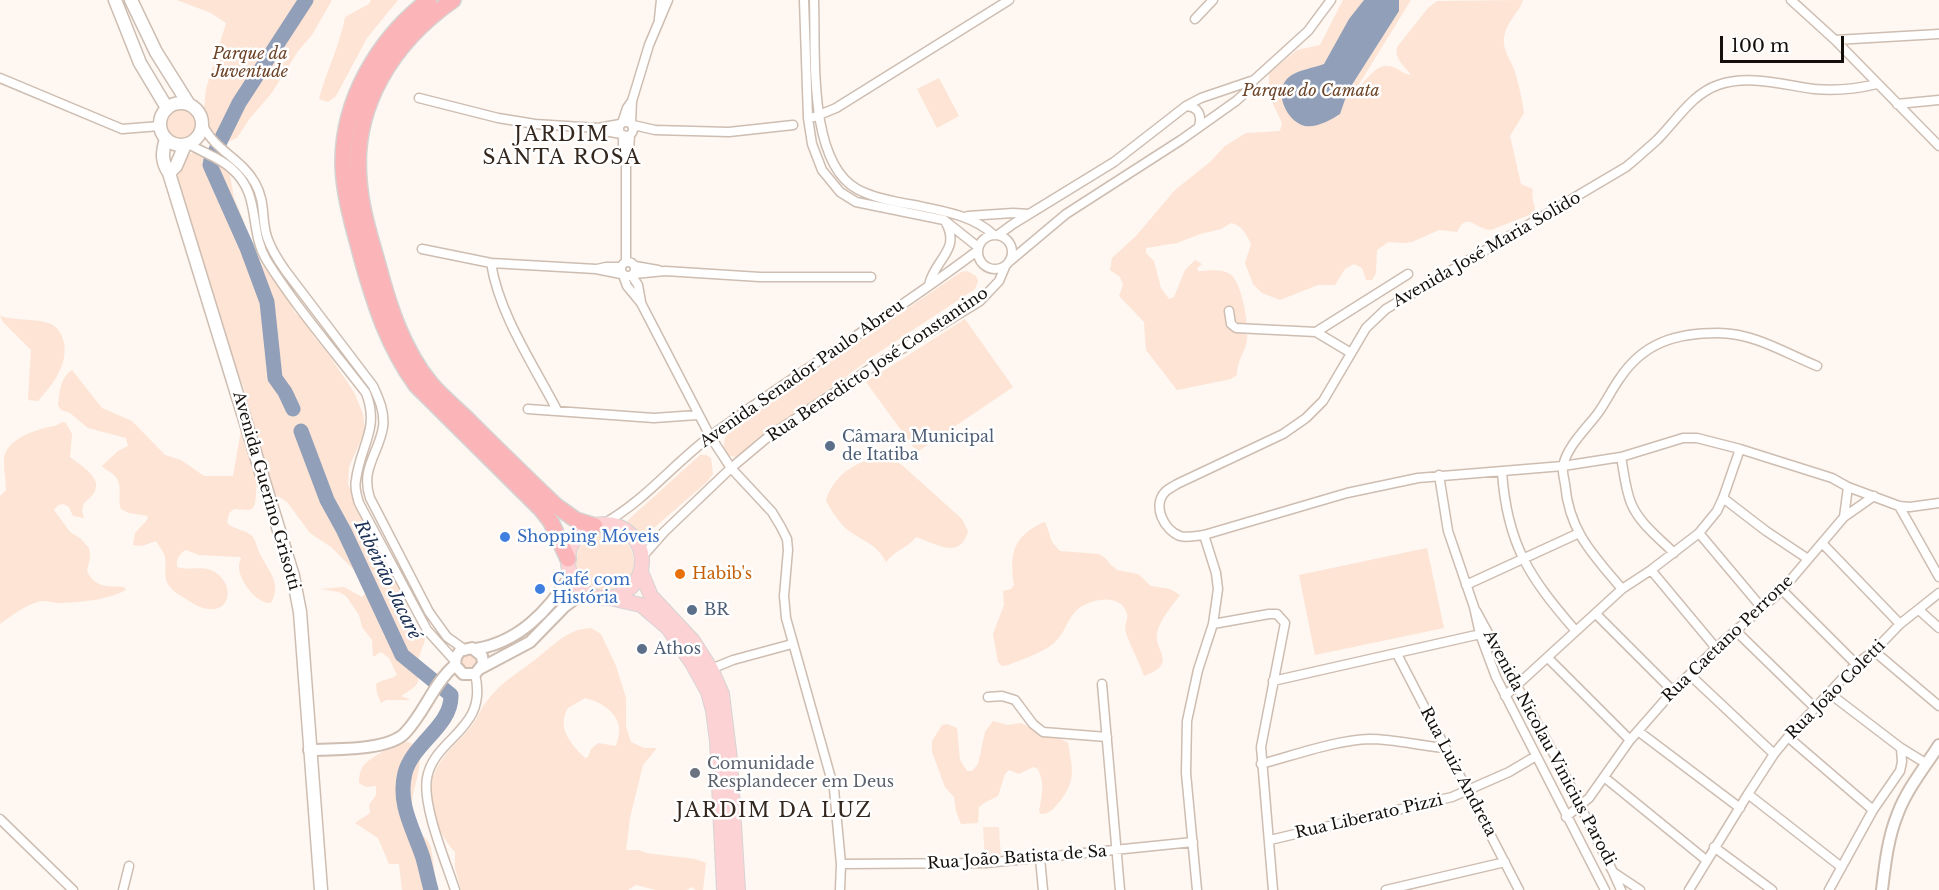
<!DOCTYPE html>
<html>
<head>
<meta charset="utf-8">
<style>
  body { margin:0 }
  #map { position:relative; width:1939px; height:890px; overflow:hidden; background:#fef7f2; font-family:"Libre Baskerville",serif }
  canvas { display:block }
  .scale { position:absolute; left:1720px; top:36px; width:124px; height:27px; box-sizing:border-box; border:3px solid #150f0b; border-top:0; padding-left:8px; font-size:18px; line-height:21px; white-space:nowrap; color:#150f0b; -webkit-text-stroke:4px #fff; paint-order:stroke }
</style>
</head>
<body>
<div id="map">
<canvas width="1939" height="890"></canvas>
<div class="scale">100 m</div>
</div>
<script>
const context = document.querySelector('canvas').getContext('2d');
context.lineJoin = 'round';
function fillPath(path, color) { context.fillStyle = color; context.fill(path, 'evenodd'); }
function strokePath(path, color, width, dash) { context.strokeStyle = color; context.lineWidth = width; context.lineCap = dash ? 'butt' : 'round'; context.setLineDash(dash || []); context.stroke(path); }
function write(font, color, halo, rows, align = 'center') {
  context.font = font + ' "Libre Baskerville",serif'; context.lineWidth = 5; context.setLineDash([]); context.textBaseline = 'middle'; context.strokeStyle = halo; context.fillStyle = color; for (const [text, x, y, turn = 0] of rows) {
    context.save(); context.translate(x, y); context.rotate((+turn || 0) * Math.PI / 180); context.textAlign = isNaN(turn) ? turn : align; if (halo) context.strokeText(text, 0, 0); context.fillText(text, 0, 0); context.restore();
  }
}
fillPath(new Path2D(`
  M983 827H999L1001 858 985 860Z`), '#fce7da');
fillPath(new Path2D(`
  M177 0H332L312 35 298 51 271 94 250 118 237 138 227 142 213 137 204 109 206 89 226 23 211 13Z
  M371 0H398L367 38 336 96 328 102 319 99C326 71 340 46 345 17L369 4Z
  M1343 0H1411L1353 94C1362 86 1375 64 1388 66 1396 66 1402 74 1411 75 1405 66 1394 59 1397 47L1428 8 1437 1 1523 0C1519 13 1507 20 1504 37 1502 50 1511 60 1515 72 1519 85 1522 99 1524 113L1510 136 1521 184 1533 189C1530 200 1537 205 1534 213L1491 230C1477 230 1466 210 1457 232L1439 230 1412 242 1403 243 1388 242 1377 250 1376 273 1372 280H1366L1362 268 1354 264 1345 269 1335 285H1318L1280 300 1262 293 1253 284 1245 263 1251 244C1246 234 1242 225 1231 223L1221 229 1200 234 1177 243 1146 248V253L1154 261 1161 288 1169 299 1174 297 1185 270 1195 260 1202 264 1197 268 1198 271C1209 271 1221 268 1230 274 1242 282 1249 326 1247 340 1245 353 1237 359 1237 375L1231 379 1177 390 1146 350 1144 322 1119 296 1123 285 1120 277 1110 270 1112 258 1136 236 1175 190 1210 162 1225 146 1246 133 1280 131 1282 123C1272 100 1268 100 1269 73L1297 50 1320 45Z
  M939 78 959 116 937 128 917 89Z
  M167 125a15 15 0 1 1 30 0a15 15 0 1 1-30 0Z
  M196 152 229 169 234 198 243 219 249 248 286 295 295 313 307 323 314 337 324 348 354 392 363 414 365 431 349 467 348 484 372 542 388 572 402 590 412 618 425 639C424 646 420 651 419 658 414 682 428 680 401 696L411 700H386L381 703 377 693 376 684C382 679 391 680 397 675L389 658 381 652 373 657 372 640 362 627 359 615 346 596 339 592 321 589 344 587 362 597 366 593 360 576 331 547 310 533 287 502 273 493 259 478C254 487 258 499 253 508L249 510 234 509 229 513 227 523C234 530 245 529 252 536 256 541 257 548 260 554 269 572 282 583 271 603 255 605 232 572 241 559L240 557 199 555 186 550C179 554 176 559 177 567 189 571 201 565 213 571 240 585 229 629 186 599 181 596 174 592 171 588 162 579 167 568 165 557 164 552 159 546 156 541L142 546 133 545 135 533 147 520 148 516 129 513 121 509C117 498 124 484 114 475 110 471 105 470 102 466L118 451 128 446 126 438 88 428 70 413 61 410 58 405C60 391 60 378 72 370L102 408 132 421 165 455 181 460 204 476H233L246 401 244 388 232 361 179 190C176 174 177 155 196 152Z
  M967 271 976 276 978 281 975 289 878 353 736 457 729 456C721 449 724 441 727 432L961 272Z
  M0 316C16 321 37 318 51 324 59 328 62 335 64 343 68 366 52 385 38 401L28 400 31 350 3 322Z
  M965 319 1013 387 917 452 866 382Z
  M62 422 66 423 72 434 70 457C87 470 111 483 84 503L82 510 84 518 73 516 69 507 64 504 58 505 54 510 70 532 80 538 89 548 90 558 87 571C95 588 107 586 124 587L126 590C107 600 83 602 61 603 55 603 48 601 42 601 28 603 11 616 0 624V496L6 490C6 481 4 471 4 462 3 442 29 432 45 428 52 426 56 427 62 422Z
  M700 455H706L711 458 713 474 707 482 641 539 628 525 627 521Z
  M884 457 893 459 903 466 962 519 968 531C960 561 935 543 916 537 908 548 896 549 886 562 878 545 863 541 849 531 840 524 831 511 826 500 835 473 858 460 884 457Z
  M1044 522 1046 524 1052 542 1060 551 1099 554 1105 558 1111 565 1117 570 1138 574 1151 586 1170 589 1180 595C1172 606 1160 619 1157 633 1154 652 1179 663 1144 676 1139 661 1131 648 1126 633 1123 625 1130 618 1126 611 1119 593 1090 599 1078 609 1067 618 1065 634 1054 643 1042 653 1023 659 1008 665L1002 666 998 662 993 634 1004 605 1003 591 1011 589 1014 585C1009 554 1013 536 1044 522Z
  M576 562a29 29 0 1 1 58 0a29 29 0 1 1-58 0Z
  M1427 548 1444 628 1315 655 1299 575Z
  M591 628 601 634 616 666 626 698V727L631 742 644 748H657L643 765 630 818 626 850H639L646 853 695 859 706 863 703 890H696L691 887 687 890H656L636 885 628 890H461L455 868V852C439 835 425 803 432 780 439 756 458 743 473 724 478 717 481 708 487 701 499 684 516 674 532 662 546 652 557 639 573 632 578 629 585 629 591 628ZM585 698C599 701 616 711 619 726 620 732 618 740 616 746L598 743 591 749 588 757 585 758C571 744 556 728 568 708Z
  M461 661a8 8 0 1 1 16 0a8 8 0 1 1-16 0Z
  M993 721 1008 725 1021 723 1033 729 1051 733 1068 743C1072 768 1077 780 1060 801 1054 808 1050 814 1041 814L1039 811C1042 795 1045 784 1038 769L1033 767 1019 774 1009 770 1005 774 998 796 984 803 979 807 978 823 961 824 956 811 954 797 945 787 932 752V741L942 725 947 724 957 728 960 760 967 771H972L978 764 985 732Z
  M408 742 416 745C426 762 412 787 412 806 412 813 413 822 417 829 422 836 429 839 431 848 434 862 434 876 438 890H402L399 864H389L378 838 355 823 370 813 369 805 376 795V786L366 787 359 783C359 776 360 769 365 764 373 756 396 743 408 742Z`), '#fde4d4');
fillPath(new Path2D(`
  M1364 0H1399V11L1348 91 1340 114C1331 120 1316 128 1305 126 1287 122 1272 91 1289 77 1298 70 1313 68 1324 64L1349 19Z`), '#919fb9');
strokePath(new Path2D(`
  M293 409 285 392 275 378 267 302 247 248 210 165 211 160 239 103 306 0
  M301 431 327 500 344 531 402 655 451 695C452 726 413 743 405 773 397 804 414 830 423 858 426 869 428 879 431 890`), '#919fb9', 15);
const minor = new Path2D(`
  M804 0 808 118 812 144 822 170 840 192 856 202 944 220 978 247
  M814 0C816 51 807 161 857 189 873 198 896 202 914 205 943 211 972 215 994 235
  M1791 0 1835 40 1939 146
  M659 19 661 0
  M1195 19 1213 0
  M1835 40 1939 34
  M0 78 122 129 160 126
  M1877 84C1856 89 1835 91 1814 89 1783 85 1749 74 1718 85 1692 94 1676 121 1657 140 1647 149 1637 158 1626 167L1386 309 1366 328 1323 401 1306 418 1283 434 1177 484C1174 486 1168 489 1165 492 1152 506 1164 530 1180 536 1187 538 1196 536 1204 535L1347 493 1418 478 1563 466 1621 457 1683 438H1697L1740 449 1832 478 1848 487 1899 506 1910 507 1939 503
  M419 98 498 118 535 124 598 128 620 124
  M1897 104 1939 100
  M1186 106C1199 107 1202 115 1199 127
  M814 117 836 108 1009 0
  M619 129a7 7 0 1 1 14 0a7 7 0 1 1-14 0Z
  M622 123 627 108 632 101 649 45 668 0
  M631 123 632 101
  M203 125C214 150 242 159 255 183 266 202 261 219 267 237 271 249 278 260 285 270L373 386C379 399 385 412 383 427 379 453 360 469 370 498L429 612 447 637 464 649
  M633 125 655 130 729 132 793 125
  M598 128 605 131 621 134
  M623 135V150L626 156V262
  M189 144C203 153 219 157 232 169 262 195 248 230 267 261 296 307 333 350 366 393 380 429 360 446 356 480 354 488 357 496 359 503L427 630 455 661
  M626 156 629 150 630 135
  M968 216 1013 213 1029 214
  M978 252a17 17 0 1 1 34 0a17 17 0 1 1-34 0Z
  M998 235 1013 224 1114 162 1186 106 1201 98 1254 80
  M422 249 491 263 596 269 621 274
  M1010 261 1066 214 1181 140 1236 101 1245 93 1254 80 1308 31 1331 0
  M621 269a7 7 0 1 1 14 0a7 7 0 1 1-14 0Z
  M491 263C499 314 533 364 557 410
  M635 266 658 270
  M597 269 606 267H621
  M634 274 665 271 760 277H871
  M623 275 627 286 641 303 710 436 731 468 772 512 781 527 787 539 788 550 784 596 786 618 834 789 841 864 840 890
  M632 276 638 285 641 302
  M929 285C934 260 961 250 946 223
  M1229 311 1231 324 1236 328 1316 332 1351 353
  M1316 332 1408 274
  M528 409 654 418 697 415
  M1621 457C1624 472 1625 488 1631 503 1639 523 1659 538 1674 553
  M1502 472C1507 544 1529 577 1575 630
  M1439 475 1448 531 1474 607 1480 634 1496 677 1605 890
  M1723 498 1766 531 1808 559
  M1899 506 1939 577
  M1844 517 1848 487
  M603 524C645 501 674 463 712 435 799 371 891 316 977 251
  M1699 533 1762 608
  M1822 543 1900 624
  M642 557 664 532 731 468 768 437 871 368 980 301 999 281 1005 267
  M1651 570 1716 648
  M1466 585 1577 534
  M1622 589C1593 555 1569 531 1565 484 1564 478 1562 471 1563 466 1567 446 1587 428 1598 413 1606 402 1612 389 1620 378 1644 342 1677 333 1718 333 1754 333 1785 353 1817 366
  M1782 590 1856 664
  M1919 610 1939 628
  M1476 611 1561 767 1613 872 1621 890
  M1596 614 1673 691
  M1213 624 1269 614H1277L1285 623 1261 747 1273 890
  M1737 632 1814 707
  M1874 651 1939 706
  M1397 654 1519 890
  M1548 658 1630 740
  M711 669 733 660 792 644
  M1690 675 1774 754
  M1273 681 1485 633
  M1102 684 1120 890
  M1829 693 1901 748 1927 764
  M1505 696 1622 589 1651 570 1699 533 1717 511 1723 498 1740 449
  M988 697 1002 696 1015 700 1033 724 1043 732 1107 737
  M1638 731 1740 808
  M1788 737 1873 810
  M1261 764C1295 755 1336 740 1370 739 1395 739 1420 746 1445 748
  M1604 777 1706 860
  M1748 794 1840 866
  M1566 817 1589 798 1630 740 1673 691 1716 648 1782 590 1844 517 1874 496
  M0 819 73 890
  M1270 840 1452 797 1509 772 1536 756
  M1714 847 1772 890
  M1040 858 1043 890
  M841 864 986 863 1193 842
  M1613 872 1640 890
  M123 890 129 866
  M455 890C446 862 422 806 427 778 434 737 489 730 475 674
  M1197 890 1186 773 1187 721 1198 670 1213 624 1218 589 1216 573 1204 535
  M1386 890 1505 862
  M1689 890 1748 794 1774 754 1788 737 1856 664 1874 651 1900 624 1939 593
  M1829 890 1873 810 1900 771 1902 762 1901 748`);
const tertiary = new Path2D(`
  M476 649C519 642 548 611 571 575
  M481 668 530 642 564 607 584 592
  M309 750C334 749 388 751 405 733 425 712 433 684 455 665L456 657 460 651 472 648 482 656 483 664 475 674H463L455 665
  M1882 890C1885 864 1888 837 1898 813 1907 789 1925 767 1939 745`);
const secondary = new Path2D(`
  M115 0 140 63 167 108
  M131 0 156 52 188 103
  M160 124a21 21 0 1 1 42 0a21 21 0 1 1-42 0Z
  M166 139C162 152 161 161 169 173L293 576 300 612 321 890
  M169 173 176 166 185 145`);
const primary = new Path2D(`
  M568 561a37 37 0 1 1 74 0a37 37 0 1 1-74 0Z
  M641 572 651 596 693 641 711 669 722 694 730 759 738 890
  M610 598 641 605 668 628 692 663 708 692 713 710 717 741 724 890`);
const motorway = new Path2D(`
  M429 0C379 38 342 100 343 165 344 197 354 228 362 259 375 305 388 346 416 385L541 509 551 522 568 559
  M453 0C393 42 352 106 359 180 361 209 370 237 378 265 389 307 403 350 431 384 443 398 458 410 470 422 498 450 527 478 555 505L576 520 595 526`);
strokePath(minor, '#cebdb1', 11);
strokePath(tertiary, '#cebdb1', 14);
strokePath(secondary, '#cebdb1', 15);
strokePath(primary, '#d5d4d3', 16);
strokePath(motorway, '#d5d4d3', 18);
strokePath(minor, '#fff', 8);
strokePath(tertiary, '#fff', 10);
strokePath(secondary, '#fff', 12);
strokePath(primary, '#fdd2d4', 14);
strokePath(motorway, '#fbb4b7', 15);
for (const [x, y, r, color] of [
  [830,446,6,"#5c6f8a"],
  [505,537,6,"#3f7fe0"],
  [680,574,6,"#e8710a"],
  [540,589,6,"#3f7fe0"],
  [692,610,6,"#5c6f8a"],
  [642,649,6,"#5c6f8a"],
  [695,773,6,"#6b7280"]
]) { const dot = new Path2D(); dot.arc(x, y, r, 0, 2 * Math.PI); context.fillStyle = color; context.fill(dot); strokePath(dot, '#fff', 2); }
write('italic 16px', '#6c4327', '#fff', [
  ["Parque da",250,54],
  ["Juventude",250,72],
  ["Parque do Camata",1311,91]
]);
write('16px', '#150f0b', '#fff', [
  ["Avenida José Maria Solido",1487,250,-30],
  ["Rua Benedicto José Constantino",878,365,-34],
  ["Avenida Senador Paulo Abreu",802,374,-35],
  ["Avenida Guerino Grisotti",266,491,74],
  ["Rua Caetano Perrone",1728,639,-44],
  ["Rua João Coletti",1836,690,-45],
  ["Avenida Nicolau Vinicius Parodi",1549,748,62],
  ["Rua Luiz Andreta",1458,772,62],
  ["Rua Liberato Pizzi",1369,817,-13],
  ["Rua João Batista de Sa",1017,858,-4]
]);
write('16px', '#4e5e75', '#fff', [
  ["Câmara Municipal",842,437],
  ["de Itatiba",842,455],
  ["BR",704,610],
  ["Athos",654,649]
], 'left');
write('16px', '#366cbe', '#fff', [
  ["Shopping Móveis",517,537],
  ["Café com",552,580],
  ["História",552,598]
], 'left');
write('16px', '#c56008', '#fff', [
  ["Habib's",692,574]
], 'left');
write('16px', '#5b616d', '#fff', [
  ["Comunidade",707,764],
  ["Resplandecer em Deus",707,782]
], 'left');
write('italic 18px', '#1b2e53', '#fff', [
  ["Ribeirão Jacaré",387,580,64]
]);
context.letterSpacing = '1.5px';
write('20px', '#34271e', '#fff', [
  ["JARDIM",562,135],
  ["SANTA ROSA",562,158],
  ["JARDIM DA LUZ",774,811]
]);
context.letterSpacing = '0px';
</script>
</body>
</html>
